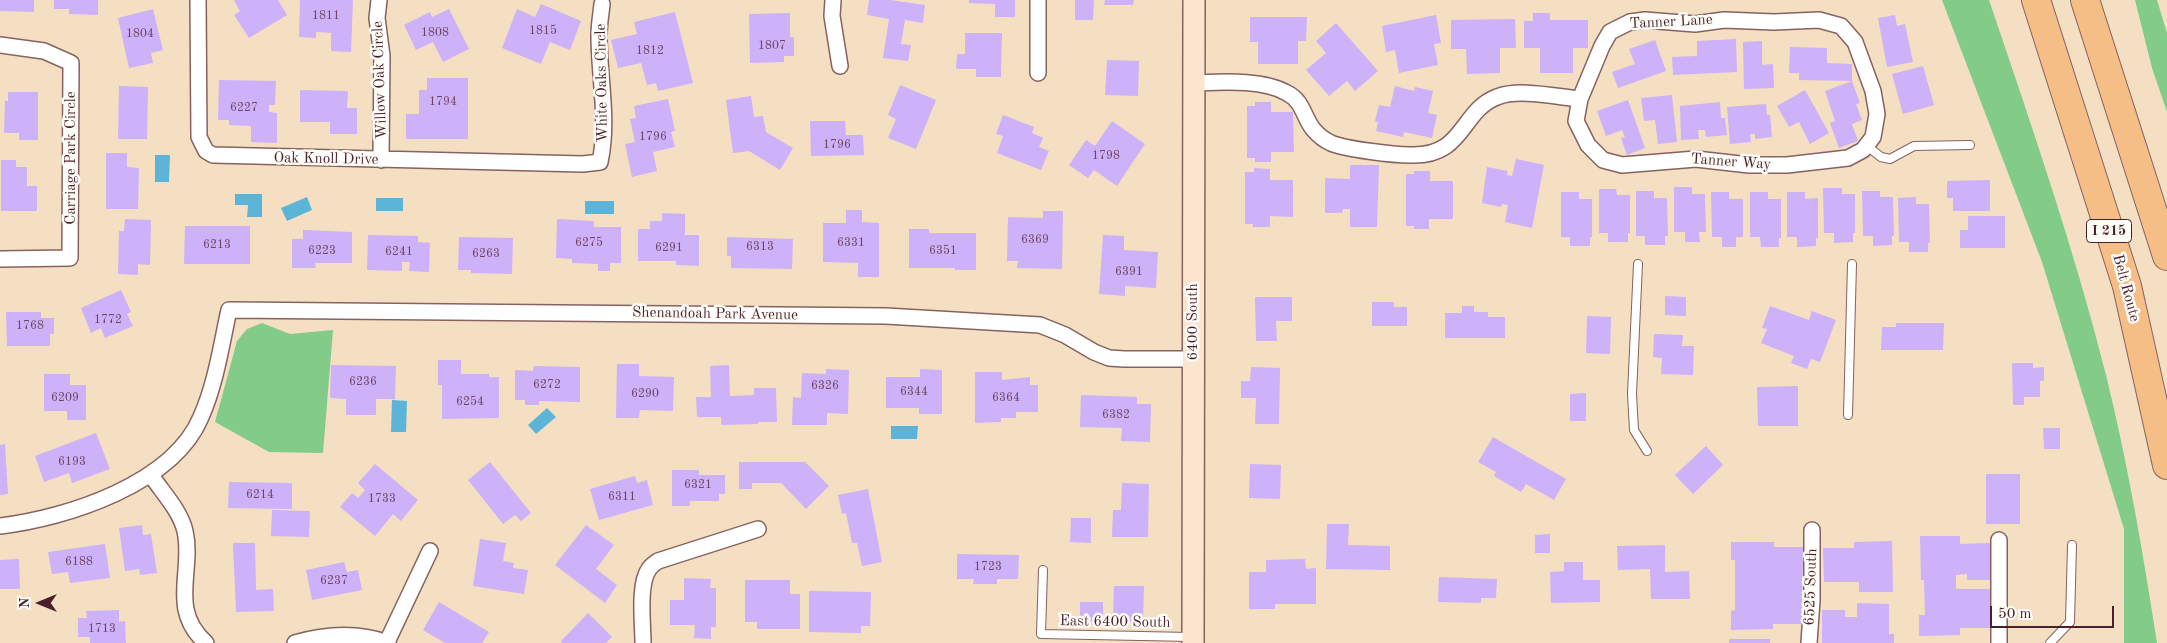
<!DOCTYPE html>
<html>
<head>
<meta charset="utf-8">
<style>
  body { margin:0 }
  #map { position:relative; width:2167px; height:643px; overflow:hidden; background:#f4dfc2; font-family:"Old Standard TT",serif }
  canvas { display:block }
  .north { position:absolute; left:15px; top:578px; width:50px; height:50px; -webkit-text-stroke:4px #fdfcf7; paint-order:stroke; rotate:270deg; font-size:14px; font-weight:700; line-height:20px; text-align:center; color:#4a1f2b }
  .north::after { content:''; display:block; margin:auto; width:18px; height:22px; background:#4a1f2b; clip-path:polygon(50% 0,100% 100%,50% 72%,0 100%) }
  .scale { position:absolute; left:1990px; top:606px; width:124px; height:22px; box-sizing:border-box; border:2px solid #4a1f2b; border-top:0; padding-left:6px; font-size:15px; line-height:18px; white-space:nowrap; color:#4a1f2b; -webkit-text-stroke:4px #fdfcf7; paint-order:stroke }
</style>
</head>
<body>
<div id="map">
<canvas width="2167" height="643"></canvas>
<div class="north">N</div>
<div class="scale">50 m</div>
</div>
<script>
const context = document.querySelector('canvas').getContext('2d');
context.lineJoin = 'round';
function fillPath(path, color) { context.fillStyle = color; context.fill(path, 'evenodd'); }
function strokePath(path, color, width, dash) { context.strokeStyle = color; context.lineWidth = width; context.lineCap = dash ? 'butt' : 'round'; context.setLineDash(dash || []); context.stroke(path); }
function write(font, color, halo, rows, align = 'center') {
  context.font = font + ' "Old Standard TT",serif'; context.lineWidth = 5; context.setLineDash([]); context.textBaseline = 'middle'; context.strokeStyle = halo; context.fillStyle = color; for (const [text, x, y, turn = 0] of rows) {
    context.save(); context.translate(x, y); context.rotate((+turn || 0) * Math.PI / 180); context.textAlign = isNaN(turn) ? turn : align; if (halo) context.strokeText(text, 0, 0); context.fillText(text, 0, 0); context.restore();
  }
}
fillPath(new Path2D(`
  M1942 0H1989C2031 124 2074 248 2106 375 2128 464 2143 553 2157 643H2124V529L2042 262Z
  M2135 0H2157L2167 33V112L2152 68Z
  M262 323 290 334 333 330 323 453 269 452 215 422 237 341 247 329Z`), '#82cb88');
fillPath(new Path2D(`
  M155 155H170L169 182H155Z
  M235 194H262V217H247L248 205H235Z
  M307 197 312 210 287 221 281 208Z
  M376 198H403V211H376Z
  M585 201H614V214H585Z
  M392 400 407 401 406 432H391Z
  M547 408 556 417 536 434 528 425Z
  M891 426H918L917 439H891Z`), '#5cb5d9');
fillPath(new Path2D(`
  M0 0H34V12L0 11Z
  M54 0H98V15L69 14V9H54Z
  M234 0H278L287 15 249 38 234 15 240 11Z
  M300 0H353L351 52 331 51V33L316 32V38L299 37Z
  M869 0H890L925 5 923 23 905 20 901 44 911 45 908 61 883 58 889 19 867 15Z
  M969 0H1015V17H995V4L969 3Z
  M1075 0H1094L1093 20H1075Z
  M1105 0H1134L1133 5H1104Z
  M541 4 581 21 570 50 550 42 541 64 502 48 517 9 535 17Z
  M153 9 163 50 151 53 153 63 129 68 118 18Z
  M449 9 469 49 443 62 433 42 416 50 404 25 430 12 432 17Z
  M675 12 693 83 658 91 656 83 647 85 641 63 618 68 611 40 637 34 634 22Z
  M790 13V37H794V56H784V62L750 63 749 14Z
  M1533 13H1550V20H1588V48H1573V73H1540V48H1524V21H1533Z
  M1436 15 1441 43 1434 44 1438 65 1399 73 1395 50 1386 52 1382 26Z
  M1895 15 1897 26 1905 24 1913 62 1887 67 1878 18Z
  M1250 17H1307L1306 41H1298V64H1258V42H1250Z
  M1515 19 1516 48H1500V73L1467 74 1466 49H1451V20Z
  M1336 23 1378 71 1355 91 1347 81 1329 96 1306 70 1326 53 1316 41Z
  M965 33H1002L1001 77H976V69H956L957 54H965Z
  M1736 39 1737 72 1673 75 1672 57 1697 56V41Z
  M1655 40 1666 71 1618 88 1612 72 1635 64 1629 49Z
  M1762 41V65L1773 64 1774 88 1744 89 1743 42Z
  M1790 47 1827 48V63L1852 64V81L1799 80V73H1789Z
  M1107 60 1139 61 1138 96 1105 95Z
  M1923 66 1934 105 1903 114 1892 74Z
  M427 78H468V139H406V114H419V90H427Z
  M219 80 276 81 275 105H269V112L277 113V143L251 142V126L229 125V120H218Z
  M1852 81 1860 103 1856 104 1862 120 1852 124 1858 141 1839 148 1830 123 1835 121 1825 91Z
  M900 85 936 100 916 149 888 138 896 119 888 115Z
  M119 86 148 87 147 139H118Z
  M1395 86 1414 91 1415 87 1433 91 1428 113 1437 115 1432 138 1404 132 1403 137 1376 131 1378 122 1375 121 1379 105 1390 107Z
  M300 90 348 91 347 108H357V134H330V122H300Z
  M1805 90 1829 133 1810 144 1799 122 1789 127 1777 106Z
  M8 92H38V140H19V133H4L5 101H8Z
  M1672 95 1677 142 1658 144 1655 120 1644 121 1641 98Z
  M751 96 754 117 763 116 766 132 793 148 780 170 749 151 733 153 726 100Z
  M668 99 675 131 671 132 675 147 653 152 657 171 632 177 625 144 635 142 630 119 636 118 634 106Z
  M1628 100 1645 148 1627 155 1621 138 1625 137 1622 130 1606 136 1597 111Z
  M1255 102H1271V112H1293L1294 152H1271V162H1255V158H1247V106H1255Z
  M1720 102 1721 118H1725L1727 135 1706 137 1705 130H1698L1699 139 1681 140 1680 106Z
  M1766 104 1767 115H1770L1772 137 1755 139V134H1750L1751 142 1730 144 1727 107Z
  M1003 115 1034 127 1032 133 1043 138 1039 147 1049 151 1041 170 997 153 1003 136 996 134Z
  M810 121H845L846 135H863L864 155 811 156Z
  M1112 121 1145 144 1117 186 1094 170 1088 178 1069 165 1086 140 1095 146Z
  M106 153H127V167L139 168 138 209H106Z
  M1516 159 1544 165 1532 228 1505 222 1508 205 1502 204 1501 207 1482 203 1487 167 1508 171 1507 175 1512 176Z
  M1 160H16V167H27V186H37V211H1Z
  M1350 165H1379L1377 227H1350V209H1343L1342 213H1325V178L1350 179Z
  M1254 168 1270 169V180H1293V217L1270 216V227H1253V224H1245V172H1254Z
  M1414 171H1430V181H1453V219H1429V229H1414V226H1406V174H1414Z
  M1990 180V211H1953V198H1947V181Z
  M1674 187H1692V194H1705L1706 232H1699L1700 242H1685V232H1674Z
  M1823 188H1842V194H1855V233H1853V242L1834 243V233H1824Z
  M1599 189H1616L1617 195H1630V233H1628V242H1608V233H1599Z
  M1636 191H1654V198H1667L1668 236H1665V245H1645V236H1636Z
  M1862 191H1880V197H1893L1894 236H1892V245L1873 246V236H1863Z
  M1561 192H1579V199H1592V237H1590V246H1570V237H1561Z
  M1711 192H1729V199H1743V237H1736V247H1722V237H1712Z
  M1750 192H1768V199H1781V238H1779V247H1761L1760 237H1750Z
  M1787 192H1805V199L1818 198V238H1816V246L1797 247V237H1787Z
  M1916 197V204H1929L1930 243H1928V252H1909V242H1899L1898 198Z
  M846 210H862V222L879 223V277H858V263L823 262V223H846Z
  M1043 211H1063L1062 269 1017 268 1018 261H1007L1008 217 1043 218Z
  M662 213 685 214V235H699V266L676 265V261H638V229H650V221H662Z
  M1968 216H2005V248H1960V230H1968Z
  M125 219 151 220 150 265 138 264V275L118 274 119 231H124Z
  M557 219 594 221V227H621V263H610V271H598V264L572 263V259L556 258Z
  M185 226H250V264H184Z
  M909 229H929V233H976V270H955V268H909Z
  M303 230 352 232V263H315L316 268H292V239H303Z
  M368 235 418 236V242L430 243 429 272 409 271 410 262H402V271L367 270Z
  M1103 235 1124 236V250L1158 252 1156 288 1125 286V296L1099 294Z
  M459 237 513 238 512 274 471 273V270H458Z
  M727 237 793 239 792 269 731 268V256H727Z
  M121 290 131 312 127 314 133 326 105 338 101 328 91 333 81 308Z
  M1665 296 1686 297V316L1665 315Z
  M1255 297H1292V321H1276L1277 341H1256Z
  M1372 302H1394V307H1407V326H1372Z
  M1462 306H1474V312H1488V317H1505V338H1445V313H1462Z
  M1770 306 1809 320 1812 311 1836 320 1820 362 1811 359 1807 369 1791 363 1794 356 1761 343 1767 329 1762 328Z
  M6 312H41V318H54V334H50V346H7Z
  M1587 316 1611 317 1610 354 1586 353Z
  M1896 323H1944L1943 350H1881L1882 327H1896Z
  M1654 334 1683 335 1682 346H1694L1693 375 1661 374 1662 358 1653 357Z
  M438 360H461V374H489V377H499V418L442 419V385H438Z
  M2012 363H2033V368L2044 367V381H2040V397H2024V405H2013Z
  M617 364H639V376L674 377 673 411 640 410 639 418H616Z
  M331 365 396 366 395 399H376V415H346V399L330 398Z
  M729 365 730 396 754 395V388H776L777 422H758V424L721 425V417H697L696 397H711L710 366Z
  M534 366 580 367V402L539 401V405H525V400H515V370L533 371Z
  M1251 367 1280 368 1279 424H1255L1256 398H1241V381H1250Z
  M826 369 849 370 848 414 827 413V425H792L793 397 801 398 802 373 826 374Z
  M920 369 942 370V414H919V408H886V377H920Z
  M975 372H1002V380L1030 377V385H1038V412H1016V418H1001V422L975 423Z
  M44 374H70V385H86V420H67V411H44Z
  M1798 386V426H1758L1757 387Z
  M1586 393V421H1570V394Z
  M1081 395 1137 397V404H1151L1150 442 1121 441 1122 428 1080 427Z
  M2043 428H2060V449H2044Z
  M96 433 110 469 72 483 69 473 44 482 35 456Z
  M1493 437 1566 479 1554 500 1526 484 1521 492 1494 476 1496 472 1478 462Z
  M5 444 8 494 0 495V445Z
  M1706 446 1723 465 1693 494 1675 475Z
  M490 462 531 513 521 521 515 515 503 524 468 480Z
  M739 462H805L829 486 806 509 781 483H752V489H739Z
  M375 464 418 500 401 521 393 514 375 536 340 507 352 493 358 498 365 490 358 483Z
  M1250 464 1281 465 1280 499 1249 498Z
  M672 470H699V475H725V494H719V501H690V506H672Z
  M1986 474H2020V524H1986Z
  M635 476 637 483 647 480 653 505 599 520 590 489Z
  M229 482 292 483V509L228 508Z
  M1122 483 1149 484 1148 537H1112L1113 510H1121Z
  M868 489 882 562 862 566 857 543H852L846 513 842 514 838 495Z
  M272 510 310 511 309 537 271 536Z
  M1071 518H1091V543L1070 542Z
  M1327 524H1349L1348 545 1390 546V570L1326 569Z
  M142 525 143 535 151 534 157 573 140 575 139 569 125 571 119 528Z
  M586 525 614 545 596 569 617 585 605 603 555 565Z
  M1550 534V553H1535V535Z
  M1920 536H1960V544L1990 543V580H1967V574L1956 575V589H1990L1991 628H1960V635L1919 636V615H1925L1924 580H1921Z
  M480 539 506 543 503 561 514 563 513 568 528 570 524 594 473 586Z
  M1892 541 1893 592H1859V582H1824L1823 548H1854V542Z
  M1731 542H1774V547H1803L1802 624H1773V629L1731 630V611L1735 610V560H1731Z
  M233 543H255L256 590 273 589 274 611 236 612Z
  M105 544 110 578 70 583 68 572 52 574 48 552Z
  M1665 545V572L1689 571 1690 599H1651L1650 569 1618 570 1617 546Z
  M957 554 1019 555 1018 579H997V584H973L974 579H957Z
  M19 559 20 589H0V560Z
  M1305 559 1306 569 1316 568V604H1275V609H1249V572H1266V560Z
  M344 562 347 572 358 570 362 590 312 600 306 570Z
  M1564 562H1583V580H1600V602L1551 603 1550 572 1564 571Z
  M1439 577 1497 579 1496 598H1481V603L1438 602Z
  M684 578 711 579 710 588H716V627H711V639L694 638 695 625H670V600H684Z
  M745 580H790V594H800V629H757V622H745Z
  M1114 586H1144L1143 622H1113Z
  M809 591 871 592 870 626H861V633L809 632Z
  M439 602 489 632 482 643H445L423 630Z
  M1080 602H1103V623L1080 622Z
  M1857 603 1889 604V634H1894V643H1822V610H1845V617H1857Z
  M119 610V622L125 621 126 643H90V637H78V618H87L86 611Z
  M588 613 612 637 606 643H562L561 641Z
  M1729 639H1770V643H1729Z`), '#cdb1f9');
const lane = new Path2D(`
  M1867 146 1881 157 1890 159 1914 146 1970 145
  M1638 264 1632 394 1634 430 1647 451
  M1848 415 1852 264
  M1043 570 1041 634 1191 637
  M2050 643 2070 622 2072 545`);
const street = new Path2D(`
  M198 0 199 137 206 151 213 155 583 164 600 162C609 120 599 78 599 35 599 25 601 14 602 4
  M379 0 377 18 382 56 381 160
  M833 0 832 16 840 66
  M1038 0V73
  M1645 20 1695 24 1724 20 1774 22 1819 20 1841 26 1855 42 1873 91 1877 114 1873 137 1863 150 1848 158 1787 165H1749L1696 159 1622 165 1603 160 1588 145 1576 121 1580 99 1602 46 1610 32 1630 22Z
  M0 45 44 51 71 63 70 258 0 259
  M1194 83C1222 82 1263 79 1287 93 1303 101 1303 116 1313 129 1318 135 1324 140 1331 143 1344 149 1394 155 1410 155 1465 157 1460 111 1497 97 1519 88 1557 97 1580 99
  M151 475C162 492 180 510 185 531 194 571 168 609 206 643
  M0 526C67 518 173 484 201 417 216 383 221 346 229 310L886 316 1040 325 1065 335 1094 352 1109 358 1124 359H1193
  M1999 540V643
  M387 642 430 551
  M295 643C326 634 357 632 388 643
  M643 643C643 624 638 584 649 569 651 566 655 563 658 561L758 529
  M1809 643 1812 600V530`);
const secondary = new Path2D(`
  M1193 643 1194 0`);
const highway = new Path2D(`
  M2036 0 2127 286 2167 465
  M2085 0 2167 256`);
strokePath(lane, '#866260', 10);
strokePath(street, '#866260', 18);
strokePath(secondary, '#866260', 24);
strokePath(highway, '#866260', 30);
strokePath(lane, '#fff', 8);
strokePath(street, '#fff', 15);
strokePath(secondary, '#fbe5cf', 21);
strokePath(highway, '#f5be86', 28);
write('12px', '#6b445e', null, [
  ["1811",326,16],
  ["1815",543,31],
  ["1808",435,33],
  ["1804",140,34],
  ["1807",772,46],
  ["1812",650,51],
  ["1794",443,102],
  ["6227",244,108],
  ["1796",653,137],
  ["1796",837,145],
  ["1798",1106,156],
  ["6369",1035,240],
  ["6275",589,243],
  ["6331",851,243],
  ["6213",217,245],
  ["6313",760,247],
  ["6291",669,248],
  ["6223",322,251],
  ["6351",943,251],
  ["6241",399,252],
  ["6263",486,254],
  ["6391",1129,272],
  ["1772",108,320],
  ["1768",30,326],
  ["6236",363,382],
  ["6272",547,385],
  ["6326",825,386],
  ["6344",914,392],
  ["6290",645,394],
  ["6209",65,398],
  ["6364",1006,398],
  ["6254",470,402],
  ["6382",1116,415],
  ["6193",72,462],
  ["6321",698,485],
  ["6214",260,495],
  ["6311",622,497],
  ["1733",382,499],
  ["6188",79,562],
  ["1723",988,567],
  ["6237",334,581],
  ["1713",102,629]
]);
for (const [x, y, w] of [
  [2109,231,45]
]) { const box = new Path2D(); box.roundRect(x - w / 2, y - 11.5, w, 23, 4); context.fillStyle = '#fdfcf7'; context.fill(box); strokePath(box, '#4a1f2b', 1); }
write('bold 14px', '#4a1f2b', null, [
  ["I 215",2109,231]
]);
write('15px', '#4a1f2b', '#fdfcf7', [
  ["Tanner Lane",1671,22,-3],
  ["Willow Oak Circle",380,80,-92],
  ["White Oaks Circle",602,83,-91],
  ["Carriage Park Circle",71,158,-90],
  ["Oak Knoll Drive",326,159,1],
  ["Tanner Way",1731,162,4],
  ["Belt Route",2126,288,75],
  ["Shenandoah Park Avenue",715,314,1],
  ["6400 South",1193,322,-90],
  ["6525 South",1811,587,-88],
  ["East 6400 South",1115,622,1]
]);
</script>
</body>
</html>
